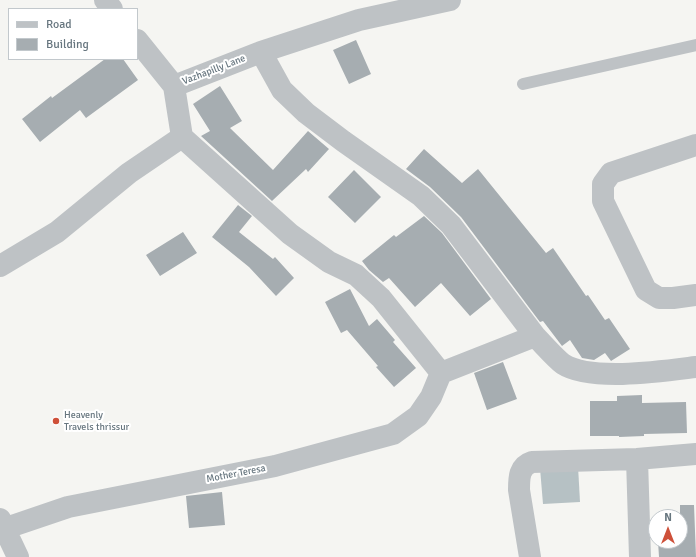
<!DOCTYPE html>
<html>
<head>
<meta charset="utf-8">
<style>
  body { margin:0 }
  #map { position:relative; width:696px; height:557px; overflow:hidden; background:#f5f5f2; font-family:Signika,sans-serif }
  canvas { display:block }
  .legend { position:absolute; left:8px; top:8px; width:130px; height:52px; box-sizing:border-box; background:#fff; border:1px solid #c2c8cc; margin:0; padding:5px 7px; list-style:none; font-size:12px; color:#67767f }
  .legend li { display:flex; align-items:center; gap:8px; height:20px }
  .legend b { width:20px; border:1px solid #c2c8cc }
  .north { position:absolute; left:648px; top:509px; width:40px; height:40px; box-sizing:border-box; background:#fff; border:1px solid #c2c8cc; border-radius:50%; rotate:0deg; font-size:11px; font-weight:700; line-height:16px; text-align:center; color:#67767f }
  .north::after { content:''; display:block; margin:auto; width:14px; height:18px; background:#ce5039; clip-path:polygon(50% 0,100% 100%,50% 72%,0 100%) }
</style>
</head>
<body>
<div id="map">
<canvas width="696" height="557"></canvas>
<ul class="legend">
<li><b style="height:5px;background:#bec2c5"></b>Road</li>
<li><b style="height:11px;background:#a6adb1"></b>Building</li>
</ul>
<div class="north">N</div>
</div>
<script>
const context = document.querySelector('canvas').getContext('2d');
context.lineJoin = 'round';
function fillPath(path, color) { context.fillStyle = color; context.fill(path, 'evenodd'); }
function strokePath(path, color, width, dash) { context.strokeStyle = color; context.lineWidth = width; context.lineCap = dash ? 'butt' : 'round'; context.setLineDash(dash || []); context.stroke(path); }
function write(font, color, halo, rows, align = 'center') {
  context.font = font + ' Signika,sans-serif'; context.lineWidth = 4; context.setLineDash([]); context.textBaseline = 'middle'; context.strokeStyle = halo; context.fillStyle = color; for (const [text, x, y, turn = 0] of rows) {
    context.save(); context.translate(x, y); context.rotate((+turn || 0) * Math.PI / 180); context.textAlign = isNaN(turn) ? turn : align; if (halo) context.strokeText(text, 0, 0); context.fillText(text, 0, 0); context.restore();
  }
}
fillPath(new Path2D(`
  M578 466 580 502 543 504 540 468Z`), '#b6c1c4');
fillPath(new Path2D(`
  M356 40 371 74 349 84 333 50Z
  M105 59H123L138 80 86 118 80 110 40 142 22 119 51 96 52 98Z
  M220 86 242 121 230 128 273 170 308 131 329 149 308 172 306 169 272 201 201 136 210 131 193 104Z
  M424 149 462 183 478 169 546 253 553 248 586 296 588 295 605 320 609 318 630 349 611 361 605 353 594 360 582 358 570 340 562 346 543 321 540 322 461 217 430 187 406 169Z
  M354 170 381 197 355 223 328 197Z
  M238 205 252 216 239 232 273 259 275 257 294 278 276 296 249 267 212 237Z
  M424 216 442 233 491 299 470 316 441 283 415 307 389 278 383 282 369 270 362 261 394 235 396 237Z
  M183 232 197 253 160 276 146 255Z
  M350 289 369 326 377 319 395 340 393 342 416 368 394 387 376 367 378 366 347 330 341 333 325 302Z
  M503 362 517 399 487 410 474 373Z
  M642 395V403L686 402 687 433 644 434V436L619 437V436H590V401H617V396Z
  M222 492 225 525 189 528 186 496Z
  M680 505H694L696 557H659L658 541H680Z`), '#a6adb1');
strokePath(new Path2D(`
  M523 84 696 45`), '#bec2c5', 12);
strokePath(new Path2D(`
  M105 0 112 9
  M137 40 174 86
  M174 86 261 52 359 20 450 0
  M182 137 290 234 329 262 356 275 381 298 441 373 535 336 451 225 421 196 343 141 306 113 282 90 261 52
  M696 145 611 173 603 184V201L646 290 659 298H673L696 295
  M0 266 57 232 129 173 182 137 174 86
  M535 336C543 344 555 358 563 364 591 382 664 371 696 367
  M637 459 640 557
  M0 519 18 557
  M0 530 68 507 275 466 393 434 418 416 431 397 441 373
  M530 557 519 490C519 478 519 466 532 462L637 459 696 454`), '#bec2c5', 22);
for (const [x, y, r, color] of [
  [56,421,4,"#ce5039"]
]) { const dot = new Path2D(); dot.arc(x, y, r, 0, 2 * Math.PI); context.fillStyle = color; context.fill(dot); strokePath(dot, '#fff', 1.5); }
write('10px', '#67767f', '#fff', [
  ["Vazhapilly Lane",214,70,-21],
  ["Mother Teresa",236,474,-11]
]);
write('10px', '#67767f', '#fff', [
  ["Heavenly",64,415],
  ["Travels thrissur",64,427]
], 'left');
</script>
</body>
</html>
